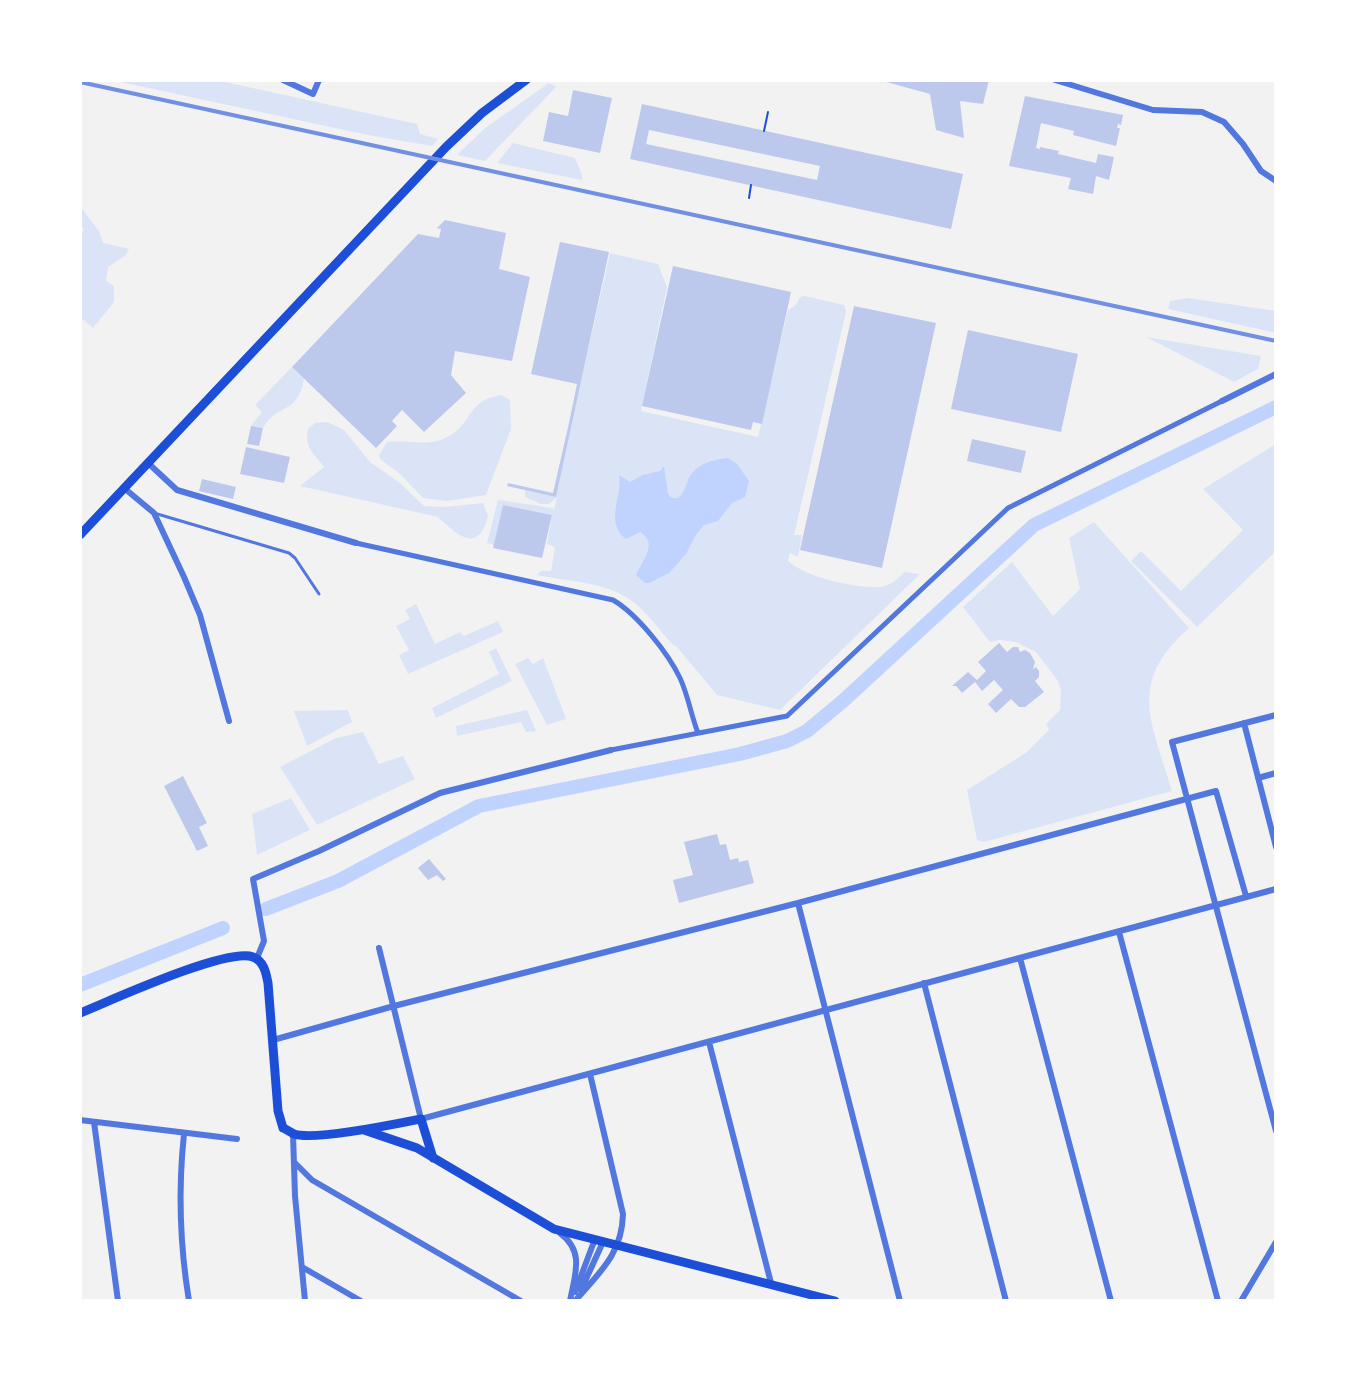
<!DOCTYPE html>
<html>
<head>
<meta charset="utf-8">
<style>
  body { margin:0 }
  #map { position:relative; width:1356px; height:1381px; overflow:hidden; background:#f2f2f2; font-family:"Noto Sans",sans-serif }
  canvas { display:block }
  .frame { position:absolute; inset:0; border:82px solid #fff; pointer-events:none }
</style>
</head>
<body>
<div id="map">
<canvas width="1356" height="1381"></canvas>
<div class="frame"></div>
</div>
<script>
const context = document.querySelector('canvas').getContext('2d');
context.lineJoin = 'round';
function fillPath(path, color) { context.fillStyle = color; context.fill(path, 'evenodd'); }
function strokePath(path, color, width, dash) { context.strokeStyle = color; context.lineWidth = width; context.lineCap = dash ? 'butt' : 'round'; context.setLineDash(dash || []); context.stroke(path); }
fillPath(new Path2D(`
  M111 80H216L417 124 420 134 438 139 432 146 368 135Z
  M549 83 556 87 485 161 457 155 485 128Z
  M513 143 575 158 582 175V180L497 163Z
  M80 206 99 231 103 243 129 249 126 255 108 267 106 281 114 286V302L93 328 80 317V237L84 229 80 225Z
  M610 253 658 264 667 287 641 411 758 437 788 310 796 305 800 297 805 296 844 305 846 312 794 535H802L798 557 790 553 788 561C805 577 854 588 878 587 888 587 898 580 904 572L920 574 780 710 717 695 676 646 673 645C659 630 646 610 629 599 605 582 565 581 537 575L541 571H551L555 547 547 544 552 515 503 505 494 545 487 543 498 500C506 501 551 507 554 509L557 497 549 504H541L525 497V490L555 496Z
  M1188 298 1276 311V333L1168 309 1170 301Z
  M1146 337 1261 356 1258 369 1234 382Z
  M292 367 304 379C298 415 277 403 263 428L251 426 262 412 255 405Z
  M501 395 510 400 511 429 486 495 447 501 423 498 400 474 380 459 379 455 387 442C409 439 429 448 449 436 473 423 466 401 501 395Z
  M327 422 344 430 370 462 400 483 424 506 444 507 483 503 488 516C478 555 457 535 438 517L300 486 324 467C315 454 304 449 308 429L315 423Z
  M1276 444V551L1197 627 1131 561 1141 551 1181 591 1243 530 1203 489Z
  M1094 522 1189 628C1126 684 1152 721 1172 791L984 842 977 840 967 790 1027 752 1049 730 1046 724 1060 710 1061 691 1058 681 1036 652 1016 642 999 640 990 642 963 607 1012 562 1053 616 1080 589 1069 538Z
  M416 604 435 644 460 632 464 636 498 621 503 632 408 674 399 655 409 650 396 626 410 619 405 610Z
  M496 648 512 681 436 718 432 708 499 674 489 652Z
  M528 658 533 664 543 658 566 719 547 725 515 664Z
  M348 710 352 722 307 746 294 711Z
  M527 710 536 731 526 732 521 722 457 736 456 726Z
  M363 732 379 764 403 756 415 779 317 825 280 767 336 738Z
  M291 798 310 830 257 855 252 814Z`), '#dbe4f7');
fillPath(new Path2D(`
  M728 458 737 464 749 481 745 497 732 503 718 521 704 525 695 536 686 554 669 573 649 583H645L636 575C642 561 659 543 640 532L626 539C604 523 623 496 619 475L630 482 643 475 660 471 664 466 668 494 672 498H678C685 492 685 488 688 480 695 464 712 460 728 458Z`), '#bfd3fe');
strokePath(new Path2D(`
  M266 909 338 881 479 806 740 754 787 741 807 731 843 701 1034 525 1276 407
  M80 985 223 928`), '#bfd3fe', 14);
fillPath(new Path2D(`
  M879 80H989L983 104 960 101 964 138 936 130 930 94Z
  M573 90 612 98 600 153 543 141 549 112 568 116Z
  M1025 96 1123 115 1121 125 1118 124 1117 128H1120L1116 146 1073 135 1074 131 1041 123 1036 148 1040 149V147L1059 151 1058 154 1096 163 1098 154 1114 157 1109 180 1096 176 1093 194 1068 189 1071 178 1009 166Z
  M642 104 963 174 951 229 630 159ZM649 130 820 166 817 180 646 144Z
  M445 220 506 233 499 269 530 277 512 361 455 351 451 375 466 393 424 432 402 410 392 421 397 426 376 448 292 367 418 234 439 238 441 229 437 228Z
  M560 242 609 252 556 497 507 486 508 483 553 493 569 423 577 384 531 374Z
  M673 266 791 292 762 424 753 422 751 430 642 406Z
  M854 306 936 323 882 568 800 550Z
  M968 330 1078 354 1061 432 951 409Z
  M251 426 263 428 259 446 247 444Z
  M972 439 1026 451 1021 473 967 461Z
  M246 447 290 457 284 483 240 474Z
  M202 479 236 487 233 499 199 491Z
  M503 505 552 515 542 558 493 548Z
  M999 643 1007 652 1013 647H1018L1020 652 1025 650 1030 653 1035 662 1033 669 1036 667 1039 671V677L1035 681 1044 692 1025 707H1019L1011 699 996 713 988 704 1003 690 994 680 982 691 975 682 962 693 956 686H952L968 672 977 680 986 671 978 662Z
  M183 776 207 823 199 827 208 846 197 851 164 786Z
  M717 834 720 845 726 844 730 860 738 858 739 862 748 860 754 883 679 903 673 880 693 875 684 842Z
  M429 859 446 879 443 881 437 875 428 880 418 868Z`), '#bdc9ec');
strokePath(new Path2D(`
  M764 131 768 112
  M749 198 751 185`), '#1d4ed8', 2);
strokePath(new Path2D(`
  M154 513 289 553 295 558 319 594`), '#5277de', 3);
strokePath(new Path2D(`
  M356 543 613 600C637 614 668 653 680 678 688 695 691 715 698 733
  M611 750 787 716 1008 508 1222 401`), '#5277de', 5);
strokePath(new Path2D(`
  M283 80 313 94 319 80
  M1055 80 1153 110 1202 112 1224 122 1243 144 1261 171 1276 181
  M1222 401 1276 374
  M148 463 177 490 356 543
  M124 488 154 513 184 577 200 615 229 721
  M1276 715 1172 742 1276 1131
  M1244 723 1276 847
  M1258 778 1276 773
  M798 903 900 1301
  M1119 932 1218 1301
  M379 948 421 1119 1276 889
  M257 958 264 941 253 879 319 851 440 793 611 750
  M1020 958 1111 1301
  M924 983 1006 1301
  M273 1040 394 1006 798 903 1216 791 1246 896
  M709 1042 771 1283
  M80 1120 237 1139
  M94 1122 118 1301
  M184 1134C178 1190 180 1246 189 1301
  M293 1134 295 1196 305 1301
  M294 1162 312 1180 521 1301
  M560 1233C585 1252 575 1274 570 1301
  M302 1267 361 1301
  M581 1290 603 1242
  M575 1292 595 1239
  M575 1301C600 1272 622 1254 623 1214L590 1074
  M1241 1301 1276 1242`), '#5277de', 6);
strokePath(new Path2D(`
  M80 535 446 147 482 113 526 80
  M80 1013C110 1001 227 947 253 957 264 961 266 973 268 983L278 1111 283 1128C284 1128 292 1133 294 1134 315 1141 396 1124 421 1119L433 1158
  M364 1130 417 1148 554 1229 835 1301`), '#1d4ed8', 9);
strokePath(new Path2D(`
  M80 82 1276 341`), '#7290e2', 4);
</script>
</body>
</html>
